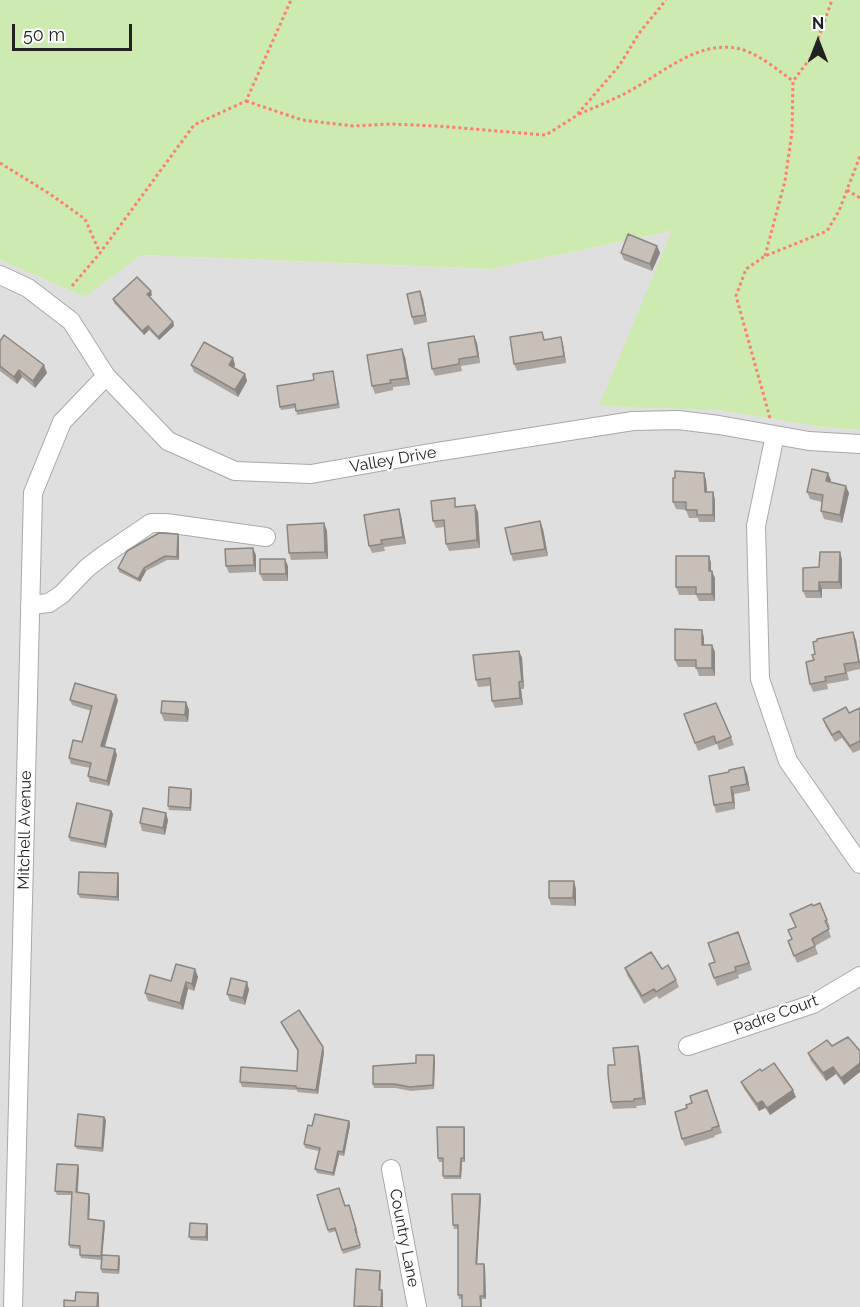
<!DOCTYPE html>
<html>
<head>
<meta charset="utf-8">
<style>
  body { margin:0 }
  #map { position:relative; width:860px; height:1307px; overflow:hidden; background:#f2efe9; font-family:Raleway,sans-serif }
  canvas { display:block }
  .north { position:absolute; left:788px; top:12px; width:60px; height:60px; -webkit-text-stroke:4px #fff; paint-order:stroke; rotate:0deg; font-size:16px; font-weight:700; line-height:24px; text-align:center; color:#222 }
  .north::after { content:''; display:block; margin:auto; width:21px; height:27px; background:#222; clip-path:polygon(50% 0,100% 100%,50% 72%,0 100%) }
  .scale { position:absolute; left:12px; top:24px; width:120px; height:27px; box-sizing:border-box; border:3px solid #222; border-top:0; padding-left:8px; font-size:18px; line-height:21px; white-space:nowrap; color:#222; -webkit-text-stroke:4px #fff; paint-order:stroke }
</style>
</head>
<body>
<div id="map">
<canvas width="860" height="1307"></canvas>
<div class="north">N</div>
<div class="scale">50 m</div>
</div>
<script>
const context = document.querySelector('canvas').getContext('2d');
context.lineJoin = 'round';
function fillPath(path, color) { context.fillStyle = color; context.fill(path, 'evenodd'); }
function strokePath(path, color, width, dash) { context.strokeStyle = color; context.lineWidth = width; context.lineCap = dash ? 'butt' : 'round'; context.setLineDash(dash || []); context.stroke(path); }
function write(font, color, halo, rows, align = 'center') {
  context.font = font + ' Raleway,sans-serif'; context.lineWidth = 4.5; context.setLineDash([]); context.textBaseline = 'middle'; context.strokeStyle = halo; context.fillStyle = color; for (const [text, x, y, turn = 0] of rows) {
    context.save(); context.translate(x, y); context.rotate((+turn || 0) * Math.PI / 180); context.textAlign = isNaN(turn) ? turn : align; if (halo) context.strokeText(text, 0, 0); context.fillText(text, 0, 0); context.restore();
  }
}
fillPath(new Path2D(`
  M672 231 719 410 821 427 860 430V1307H0V260L85 297 140 255 491 269Z`), '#e0dfdf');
fillPath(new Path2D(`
  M0 0H860V430L821 427 719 410 599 406 672 231 491 269 141 255 85 297 0 260Z`), '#cdebb0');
const minor = new Path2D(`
  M0 275 28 288 71 321 106 376 168 441 235 471 311 474 430 453 633 421 678 420 719 425 809 441 860 444
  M775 435 756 526 760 679 788 761 860 864
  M30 605 49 603 62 594 87 568 104 555 151 523H166L266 537
  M688 1046 813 1004 860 976
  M391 1169 417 1307
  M13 1307 33 493 62 422 106 376`);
strokePath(minor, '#a9a9a9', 20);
strokePath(new Path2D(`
  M246 101 302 120 353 126 390 124 437 126 546 135 576 116 619 66 640 32 666 0
  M579 114C593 108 608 102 622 95 657 78 694 41 736 48 757 52 776 69 793 81
  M0 163 50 194 85 219 100 253
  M847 190 860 198
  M765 256 785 181 792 132 793 81 812 56 832 0
  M72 286 100 253 194 125 246 101 291 0
  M770 418 736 296 746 269 765 256 827 231 839 211 860 156`), '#fa8072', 3, [3, 3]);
strokePath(minor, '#fff', 18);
fillPath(new Path2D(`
  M657 246 660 253 652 271 624 260 621 253Z
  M420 291 423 299 427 322 414 325 412 317Z
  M152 295 149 297 173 322 174 326 159 340 149 330 144 335 114 303 113 299Z
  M474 336 477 343 480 363 461 366 462 371 435 376 432 369Z
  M0 341 47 373 35 388 22 377 17 384 0 371Z
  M563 344 566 363 517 371 514 364Z
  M405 357 410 385 393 387V390L375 394 372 386Z
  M233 358 235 365 234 368 245 374 247 381 238 397 194 372 191 365Z
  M333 371 340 408 297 415 296 408 281 410 280 407 314 380Z
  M704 473 706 480 707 492H713L715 500V522H699L698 518H689L686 510 676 509 673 502Z
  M831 480 830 482 849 493 842 523 824 519 821 511 822 502 810 499 807 492Z
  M457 506 478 512 480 548 449 551 446 544 444 527 436 528 433 521Z
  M399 509 401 516 406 544 384 547 385 551 372 553 369 546Z
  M324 523 327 531 328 559 291 560 289 553Z
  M543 529 548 556 513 561 511 554Z
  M178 534 179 538V560H167L146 571 140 582 119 572 118 568Z
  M840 552 842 560V589H822V598H806L803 591 819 567Z
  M256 555V572L229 573 226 566Z
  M709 556 711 563V571L715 578V601H699L696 595H679L676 587Z
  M288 566V581H263L260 574Z
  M702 630 704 638V645H712L715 652V676H699L696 667H678L675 660Z
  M856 640 860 662V669L847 672 849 680 827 684 828 689 813 692 810 684 814 660Z
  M519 651 522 658 524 689H521L523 705 495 708 492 701 490 686 478 687 476 680Z
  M70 700H118L105 747 117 755 109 786 90 782 88 776 90 768 71 764 69 758 82 742 91 711 72 705Z
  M186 702 189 710 188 722 164 721 161 713Z
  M860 708V750L853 753 842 738 835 742 826 727 823 719 849 713Z
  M684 714 731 737 734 745 719 750 717 744 698 751Z
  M747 774 750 791 734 794 735 809 716 813 714 805 709 776Z
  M191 789 192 792 191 811 169 810 168 806Z
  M111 811 113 814 106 848 70 841 69 837Z
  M168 820 165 835 142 831 140 823Z
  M118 873 119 877V901L80 898 78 894Z
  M576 889V906L551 905 549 898Z
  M813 906 827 920 830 927 828 928 831 937 815 946 818 954 797 963 788 941 792 939 788 930 796 927 790 914Z
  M738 932 752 970 738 975 739 978 717 986 709 964 715 962Z
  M625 968 662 969 676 980 679 987 659 999 657 996 644 1004 627 975Z
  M195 969 198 977 194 991 188 989 183 1010 148 1001 145 993Z
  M247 982 249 990 245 1005 230 1001 227 994Z
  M281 1022 324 1052 318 1094 297 1092V1090L242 1087 240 1082 297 1071 298 1052 283 1026Z
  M832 1046 844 1085 836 1074 826 1081 811 1061 808 1053Z
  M640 1054 646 1105 636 1106 637 1108 613 1109 611 1102 615 1065Z
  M435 1059 434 1089 411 1091 395 1088H374L373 1084 416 1063Z
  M762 1071 796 1097 770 1115 765 1108 759 1111 744 1089 741 1082Z
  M707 1090 722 1133 714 1136 715 1137 685 1146 682 1139 687 1108Z
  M104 1117 106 1120 103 1152 77 1149 75 1146Z
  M349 1121 350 1125 344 1156 339 1155 334 1176 317 1173 315 1169 319 1151 305 1148 304 1144 312 1126Z
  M464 1127 465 1131V1162H462L461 1179H444L443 1176V1162H439L438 1158Z
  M78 1165 79 1169 78 1192 90 1198 89 1220 104 1221 105 1224 102 1255 120 1260 119 1274 102 1273 101 1269V1260L81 1258 80 1255V1249L70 1248 69 1245 72 1195H57L55 1191Z
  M317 1195 346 1206 350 1209 358 1233H356L361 1248 343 1254 336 1231 329 1233Z
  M481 1198 477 1264 485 1267 486 1299H482V1307H462V1299H459L458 1295V1229H454L453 1225Z
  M207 1224 208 1227V1241L191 1240 189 1237Z`), '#aba49e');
fillPath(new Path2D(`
  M657 246 660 253 652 271 650 264Z
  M151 291 152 295 148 298 147 294Z
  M420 291 423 299 427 322 425 315Z
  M173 322 174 326 159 340 158 337Z
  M148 326 149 330 144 335 142 331Z
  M474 336 477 343 480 363 478 356Z
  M561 337 563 344 566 363 564 356Z
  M402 349 405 357 410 385 407 378Z
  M233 358 235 365 232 372 229 365Z
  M44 365 47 373 35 388 33 381Z
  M19 370 22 377 17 384 14 377Z
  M245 374 247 381 238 397 235 390Z
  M704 473 706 480 708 500 705 492Z
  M828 473 831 480 829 489 826 481Z
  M846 486 849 493 842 523 840 515Z
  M713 492 715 500V522L713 515Z
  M475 505 478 512 480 548 477 540Z
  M399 509 401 516 406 544 403 537Z
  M540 521 543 529 548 556 545 549Z
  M324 523 327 531 328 559 325 552Z
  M178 534 179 538V560L177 557Z
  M253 548 256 555V572L254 565Z
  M840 552 842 560V589L839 582Z
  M709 556 711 563V578L709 571Z
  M285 559 288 566V581L286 574Z
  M144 568 146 571 140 582 138 579Z
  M712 571 715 578V601L712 594Z
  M819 582 822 589V598L819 591Z
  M702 630 704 638V652L702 645Z
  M853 632 856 640 860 666 859 662Z
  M712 645 715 652V676L712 668Z
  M519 651 522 658 524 689 522 681Z
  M519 682 521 689 523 705 520 698Z
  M116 695 118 700 103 752 101 746Z
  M186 702 189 710 188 722 185 715Z
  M115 749 117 755 109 786 107 781Z
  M744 767 747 774 750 791 747 784Z
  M731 787 734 794 735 809 733 802Z
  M191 789 192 792 191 811 190 808Z
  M111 811 113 814 106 848 104 844Z
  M166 813 168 820 165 835 163 828Z
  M118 873 119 877V901L117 897Z
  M574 881 576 889V906L573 898Z
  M195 969 198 977 194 991 192 984Z
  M186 982 188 989 183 1010 180 1003Z
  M247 982 249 990 245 1005 243 998Z
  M638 1046 640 1054 646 1105 643 1098Z
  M323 1047 324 1052 318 1094 316 1090Z
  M434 1055 435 1059 434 1089 433 1085Z
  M860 1063V1072L844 1085 841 1078Z
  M833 1067 836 1074 826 1081 823 1073Z
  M793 1090 796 1097 770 1115 767 1108Z
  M762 1101 765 1108 759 1111 757 1104Z
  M104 1117 106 1120 103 1152 102 1148Z
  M349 1121 350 1125 344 1156 343 1152Z
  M464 1127 465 1131V1162L464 1158Z
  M338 1151 339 1155 334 1176 333 1173Z
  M461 1158 462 1162 461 1179 460 1176Z
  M78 1165 79 1169 77 1195 76 1192Z
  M89 1194 90 1198 89 1223 88 1219Z
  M480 1194 481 1198 477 1267 476 1264Z
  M104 1221 105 1224 102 1260 101 1256Z
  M207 1224 208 1227V1241L206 1237Z
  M119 1256 120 1260 119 1274 118 1270Z
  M484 1264 485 1267 486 1299 484 1296Z
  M380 1271 381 1275 380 1294 379 1290Z
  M382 1290 383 1294V1307H381Z
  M98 1293 99 1297V1307H97Z`), '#8b8681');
const building = new Path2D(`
  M628 234 657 246 650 264 621 253Z
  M137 277 151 291 147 294 173 322 158 337 148 326 142 331 113 299Z
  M420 291 425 315 412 317 407 294Z
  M542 332 544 340 561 337 564 356 514 364 510 337Z
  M4 335 44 365 33 381 19 370 14 377 0 366V341Z
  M474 336 478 356 459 359V364L432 369 428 343Z
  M204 342 233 358 229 365 245 374 235 390 191 365Z
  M402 349 407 378 390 380 391 383 372 386 367 355Z
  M333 371 338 404 296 411 295 404 280 407 277 386 314 380 313 374Z
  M812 469 828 473 826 481 846 486 840 515 821 511 823 495 807 492Z
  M675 471 704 473 705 492H713V515H697V510H686V502H673V478H675Z
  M455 498V507L475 505 477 540 446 544 444 520 433 521 431 501Z
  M399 509 403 537 381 540 382 544 369 546 364 515Z
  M540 521 545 549 511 554 505 528Z
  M324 523 325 552 289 553 287 525Z
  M159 533 178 534 177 557 165 556 144 568 138 579 118 568 127 551Z
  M253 548 254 565 226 566 225 549Z
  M820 552H840L839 582H819V591H803V568L819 567Z
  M676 556H709V571H712V594H696V587H676Z
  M260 559H285L286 574H260Z
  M675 629 702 630V645H712V668H696V660H675Z
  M853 632 859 662 844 664 846 673 825 677 826 681 810 684 806 662 814 660 812 655 815 654 813 642 817 641V639Z
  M519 651 522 681 519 682 520 698 492 701 490 678 476 680 473 655Z
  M75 683 116 695 101 746 115 749 107 781 88 776 91 763 69 758 73 740 82 742 92 706 70 700Z
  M162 701 186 702 185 715 161 713Z
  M716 703 731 737 716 743 714 736 695 743 684 714Z
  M846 707 849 713 860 708V741L850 746 839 731 832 735 823 719Z
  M744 767 747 784 731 787 733 802 714 805 709 776 729 772V770Z
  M169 787 191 789 190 808 168 806Z
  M77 803 111 811 104 844 69 837Z
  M143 808 166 813 163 828 140 823Z
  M79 872 118 873 117 897 78 894Z
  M549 881H574L573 898H549Z
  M820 903 827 920 825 921 829 929 812 939 815 946 794 956 788 941 792 939 788 930 796 927 790 914 812 904 813 906Z
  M738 932 749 963 735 967 736 971 714 978 709 964 715 962 708 943Z
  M651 952 662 969 668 965 676 980 656 992 654 989 642 996 625 968Z
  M176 964 195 969 192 984 186 982 180 1003 145 993 150 975 171 981Z
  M231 978 247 982 243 998 227 994Z
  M299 1010 323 1047 316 1090 296 1088V1086L240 1082 241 1067 297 1071 298 1050 281 1022Z
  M848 1037 860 1051V1063L841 1078 833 1067 823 1073 808 1053 827 1040 832 1046Z
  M638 1046 643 1098 634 1099V1101L611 1102 608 1074V1065H615L613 1048Z
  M416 1055H434L433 1085 410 1087 394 1084H373V1066L416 1063Z
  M774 1063 793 1090 767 1108 762 1101 757 1104 741 1082 760 1069 762 1071Z
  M707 1090 719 1126 712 1128V1130L682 1139 675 1112 687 1108 686 1105 692 1103 690 1096Z
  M78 1114 104 1117 102 1148 75 1146Z
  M315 1114 349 1121 343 1152 338 1151 333 1173 315 1169 320 1148 304 1144 308 1125 312 1126Z
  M437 1127H464V1158H461L460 1176H443V1158H438Z
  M57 1164 78 1165 76 1192 89 1194 88 1219 104 1221 101 1256 80 1255V1246L69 1245 72 1192 55 1191Z
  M339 1188 345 1206 349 1205 356 1229H355L360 1245 342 1250 335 1228 328 1230 317 1195Z
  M452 1194H480L476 1264H484V1296H480L481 1307H462V1295H458V1225H453Z
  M190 1223 207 1224 206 1237H189Z
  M102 1255 119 1256 118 1270 101 1269Z
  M356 1269 380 1271 379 1290H382L381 1307 354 1306Z
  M76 1292 98 1293 97 1307H64V1300L75 1301Z`);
fillPath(building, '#c7bfb8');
strokePath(building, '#8b8681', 1.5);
write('16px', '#222', '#fff', [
  ["Valley Drive",393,460,-10],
  ["Mitchell Avenue",25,830,-89],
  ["Padre Court",776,1015,-20],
  ["Country Lane",404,1238,79]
]);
</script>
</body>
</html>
